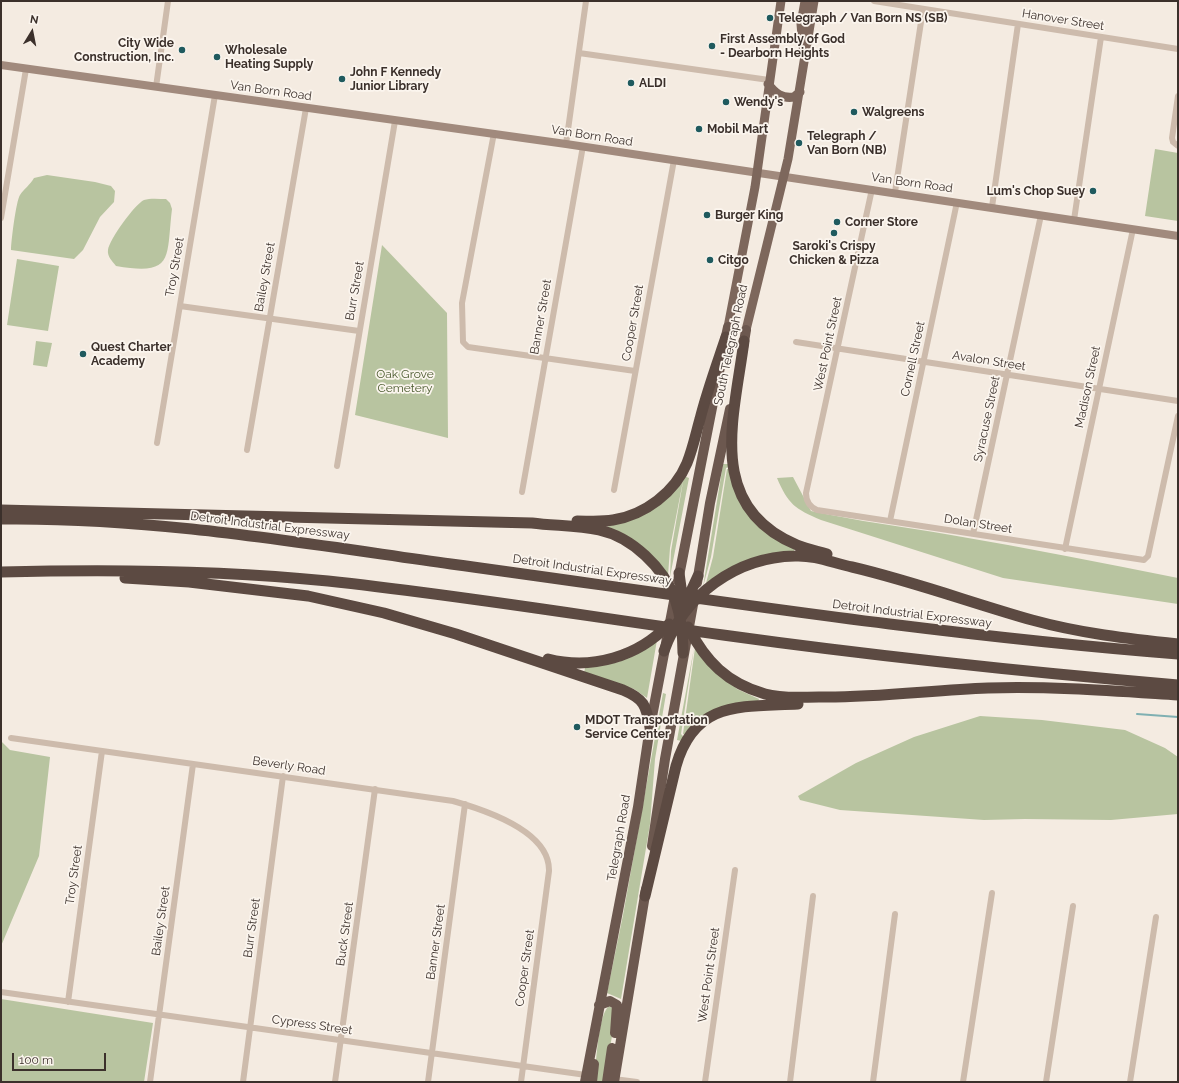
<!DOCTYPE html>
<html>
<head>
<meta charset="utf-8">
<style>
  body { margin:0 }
  #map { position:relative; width:1179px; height:1083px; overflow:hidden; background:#f4ebe1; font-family:Raleway,sans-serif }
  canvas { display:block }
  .frame { position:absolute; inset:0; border:2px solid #3b302b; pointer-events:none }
  .north { position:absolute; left:12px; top:12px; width:40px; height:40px; -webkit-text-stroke:3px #fbf5ee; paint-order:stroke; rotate:10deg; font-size:11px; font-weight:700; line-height:16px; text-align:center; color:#3b302b }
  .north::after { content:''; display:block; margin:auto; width:14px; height:18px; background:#3b302b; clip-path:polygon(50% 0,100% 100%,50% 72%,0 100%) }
  .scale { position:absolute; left:12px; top:1053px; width:94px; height:18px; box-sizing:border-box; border:2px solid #3b302b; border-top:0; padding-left:5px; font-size:12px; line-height:14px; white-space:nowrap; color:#3b302b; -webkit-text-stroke:3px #fbf5ee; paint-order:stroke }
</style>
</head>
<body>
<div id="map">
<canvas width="1179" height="1083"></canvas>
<div class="frame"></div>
<div class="north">N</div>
<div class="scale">100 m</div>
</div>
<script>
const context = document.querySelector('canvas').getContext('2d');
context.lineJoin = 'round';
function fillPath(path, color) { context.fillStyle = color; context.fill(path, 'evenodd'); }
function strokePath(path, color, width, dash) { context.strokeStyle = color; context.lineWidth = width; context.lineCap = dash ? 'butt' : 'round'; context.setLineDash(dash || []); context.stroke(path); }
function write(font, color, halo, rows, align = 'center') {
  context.font = font + ' Raleway,sans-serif'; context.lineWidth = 3.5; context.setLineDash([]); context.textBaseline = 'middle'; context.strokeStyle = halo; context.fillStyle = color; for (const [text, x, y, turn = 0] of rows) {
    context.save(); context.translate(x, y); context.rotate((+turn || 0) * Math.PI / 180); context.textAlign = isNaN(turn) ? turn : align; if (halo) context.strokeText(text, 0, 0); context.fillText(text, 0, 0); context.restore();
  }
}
fillPath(new Path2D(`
  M1155 149 1178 153V221L1145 216Z
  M47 175 95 182 111 186 115 191 114 202 100 217 83 250 74 259 11 250C11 242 16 201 20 195 24 189 30 185 34 178Z
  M166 199 170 203 172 209C166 258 175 276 116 266 112 261 107 256 108 250 109 240 135 204 144 200 150 198 159 199 166 199Z
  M382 245 447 313 448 438 355 415Z
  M17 259 59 266 48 331 7 325Z
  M36 341 52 343 47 367 33 365Z
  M723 464H728L729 467 726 468 711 557 703 587Z
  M727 469H729L736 490 794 547V552L705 587 713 557Z
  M684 476 689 478 670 577 671 551Z
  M793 477 811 511C857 521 905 527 951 535 1027 548 1103 563 1178 578V604L1003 578 821 520C795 509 788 504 777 478Z
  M683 481 670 548 668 576 608 527 609 524Z
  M657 640 647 698 634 689 584 673 585 668 619 662Z
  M694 648 681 734 684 737 681 741 677 740Z
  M695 648 737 689 759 699 758 702 739 704 685 735 683 734Z
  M663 693 666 694 655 759 650 824 621 999 607 993 623 915Z
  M980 716 1042 720 1125 730 1165 748 1178 757V814L1111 820 1025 819 984 820 840 810 800 800 798 796 856 763 914 737Z
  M1 741 10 750 50 757 39 856 1 946Z
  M1 999 153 1023 144 1082H1Z
  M609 1006 612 1008 615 1019 604 1082H594C596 1066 598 1014 609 1006Z`), '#b8c4a0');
strokePath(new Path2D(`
  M1137 714 1178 717`), '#7fb0b2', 2);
strokePath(new Path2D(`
  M874 1 1178 49
  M579 53 769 80
  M156 87 168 1
  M1178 96 1172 138 1173 142 1178 146
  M494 133 462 303 463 342 468 347 635 371
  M566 144 586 1
  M872 189 806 493C806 502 810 507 817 510L1144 560 1148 556 1178 416
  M895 192 923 9
  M992 207 1018 24
  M1 218 26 69
  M1074 220 1101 37
  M180 306 359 331
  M796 342 1178 401
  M157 443 215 95
  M247 450 306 108
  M337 466 395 121
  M614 490 674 160
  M522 492 583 146
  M890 521 957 202
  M973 534 1041 215
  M1065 549 1133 229
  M11 738 453 801C485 810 550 831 549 871L521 1082
  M1 992 586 1075
  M68 1002 102 751
  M614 1079 637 1082
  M150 1082 193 764
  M243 1082 283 776
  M335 1082 375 789
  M428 1082 465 804
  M705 1082 735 870
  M790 1082 813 896
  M873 1082 895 914
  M963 1082 992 893
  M1046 1082 1073 906
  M1130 1082 1156 917`), '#cdbbac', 6);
strokePath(new Path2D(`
  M1 65 566 144 1178 236`), '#a18a7d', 8);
strokePath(new Path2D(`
  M803 48 801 24 805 1
  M768 84C775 93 782 99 794 97L800 92
  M728 327 755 187 781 1
  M746 330 788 159 814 1`), '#7d675c', 9);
strokePath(new Path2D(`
  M724 345 728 327
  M743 348 746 330
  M678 581 720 367
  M697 583 710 503 730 409
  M652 846 665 759 694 599
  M599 1005 610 1001 617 1005 615 1033
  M585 1082 638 807 650 727 675 596
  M592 1082 594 1064
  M607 1082 612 1048
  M614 1082 646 889`), '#6c584f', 10);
strokePath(new Path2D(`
  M744 341C734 418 705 507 797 545 807 549 817 551 827 554
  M1 510 532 523C554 526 577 525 599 530 632 537 664 568 675 599 681 617 683 635 683 653
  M1 519C152 517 301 543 451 564 693 597 934 635 1178 654
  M577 521C589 521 602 522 613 520 645 515 675 492 687 463 693 448 696 433 700 419 707 391 717 364 726 337
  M1 572C110 569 219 570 328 581 460 595 591 617 723 635 874 656 1026 672 1178 685
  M679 573 683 602
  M125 578 189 582 308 596 384 613 456 634 623 690C644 699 646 705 650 727
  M686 602 698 576
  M688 627C706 662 727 683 765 694 782 699 802 697 819 697 876 698 932 690 988 688 1051 686 1115 691 1178 695
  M664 651C684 595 736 557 795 556 815 555 833 563 852 567 912 581 972 603 1032 620 1079 633 1129 639 1178 644
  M548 659C592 670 638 657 669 624
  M645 896 676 766C695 700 741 707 798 704`), '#5c4a42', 11);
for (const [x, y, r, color] of [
  [770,18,4,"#1f5a5e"],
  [712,46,4,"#1f5a5e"],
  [182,50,4,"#1f5a5e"],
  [217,57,4,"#1f5a5e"],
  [342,79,4,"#1f5a5e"],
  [631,83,4,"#1f5a5e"],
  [726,102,4,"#1f5a5e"],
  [854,112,4,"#1f5a5e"],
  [699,129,4,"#1f5a5e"],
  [799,143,4,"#1f5a5e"],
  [1093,191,4,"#1f5a5e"],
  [707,215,4,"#1f5a5e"],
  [837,222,4,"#1f5a5e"],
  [834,233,4,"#1f5a5e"],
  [710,260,4,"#1f5a5e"],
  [83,354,4,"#1f5a5e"],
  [577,727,4,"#1f5a5e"]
]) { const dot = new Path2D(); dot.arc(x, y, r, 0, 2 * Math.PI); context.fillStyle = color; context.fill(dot); strokePath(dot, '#fbf5ee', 1.5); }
write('bold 12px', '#3b302b', '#fbf5ee', [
  ["Telegraph / Van Born NS (SB)",778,18],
  ["First Assembly of God",720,39],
  ["- Dearborn Heights",720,53],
  ["City Wide",174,43,"right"],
  ["Construction, Inc.",174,57,"right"],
  ["Wholesale",225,50],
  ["Heating Supply",225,64],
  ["John F Kennedy",350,72],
  ["Junior Library",350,86],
  ["ALDI",639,83],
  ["Wendy's",734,102],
  ["Walgreens",862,112],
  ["Mobil Mart",707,129],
  ["Telegraph /",807,136],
  ["Van Born (NB)",807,150],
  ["Lum's Chop Suey",1085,191,"right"],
  ["Burger King",715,215],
  ["Corner Store",845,222],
  ["Saroki's Crispy",834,246,"center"],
  ["Chicken & Pizza",834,260,"center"],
  ["Citgo",718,260],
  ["Quest Charter",91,347],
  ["Academy",91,361],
  ["MDOT Transportation",585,720],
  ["Service Center",585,734]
], 'left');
write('12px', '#3b302b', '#fbf5ee', [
  ["Hanover Street",1063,20,9],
  ["Van Born Road",271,91,8],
  ["Van Born Road",592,136,9],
  ["Van Born Road",912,183,8],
  ["Troy Street",175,267,-80],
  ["Bailey Street",265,277,-80],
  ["Burr Street",355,291,-80],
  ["Banner Street",541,317,-80],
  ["Cooper Street",633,323,-80],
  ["West Point Street",828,344,-78],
  ["South Telegraph Road",731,345,-78],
  ["Cornell Street",913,359,-78],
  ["Avalon Street",989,361,9],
  ["Madison Street",1088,387,-78],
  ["Syracuse Street",987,419,-78],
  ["Dolan Street",978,524,9],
  ["Detroit Industrial Expressway",270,526,7],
  ["Detroit Industrial Expressway",592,570,8],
  ["Detroit Industrial Expressway",912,614,7],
  ["Beverly Road",289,766,8],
  ["Telegraph Road",619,838,-80],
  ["Troy Street",74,875,-82],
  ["Bailey Street",161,921,-82],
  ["Burr Street",252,928,-82],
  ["Buck Street",345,934,-82],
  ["Banner Street",436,942,-82],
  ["Cooper Street",525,968,-82],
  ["West Point Street",709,975,-82],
  ["Cypress Street",312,1025,8]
]);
write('12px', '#4a5a2e', '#fbf5ee', [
  ["Oak Grove",405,374],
  ["Cemetery",405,388]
]);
</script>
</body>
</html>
